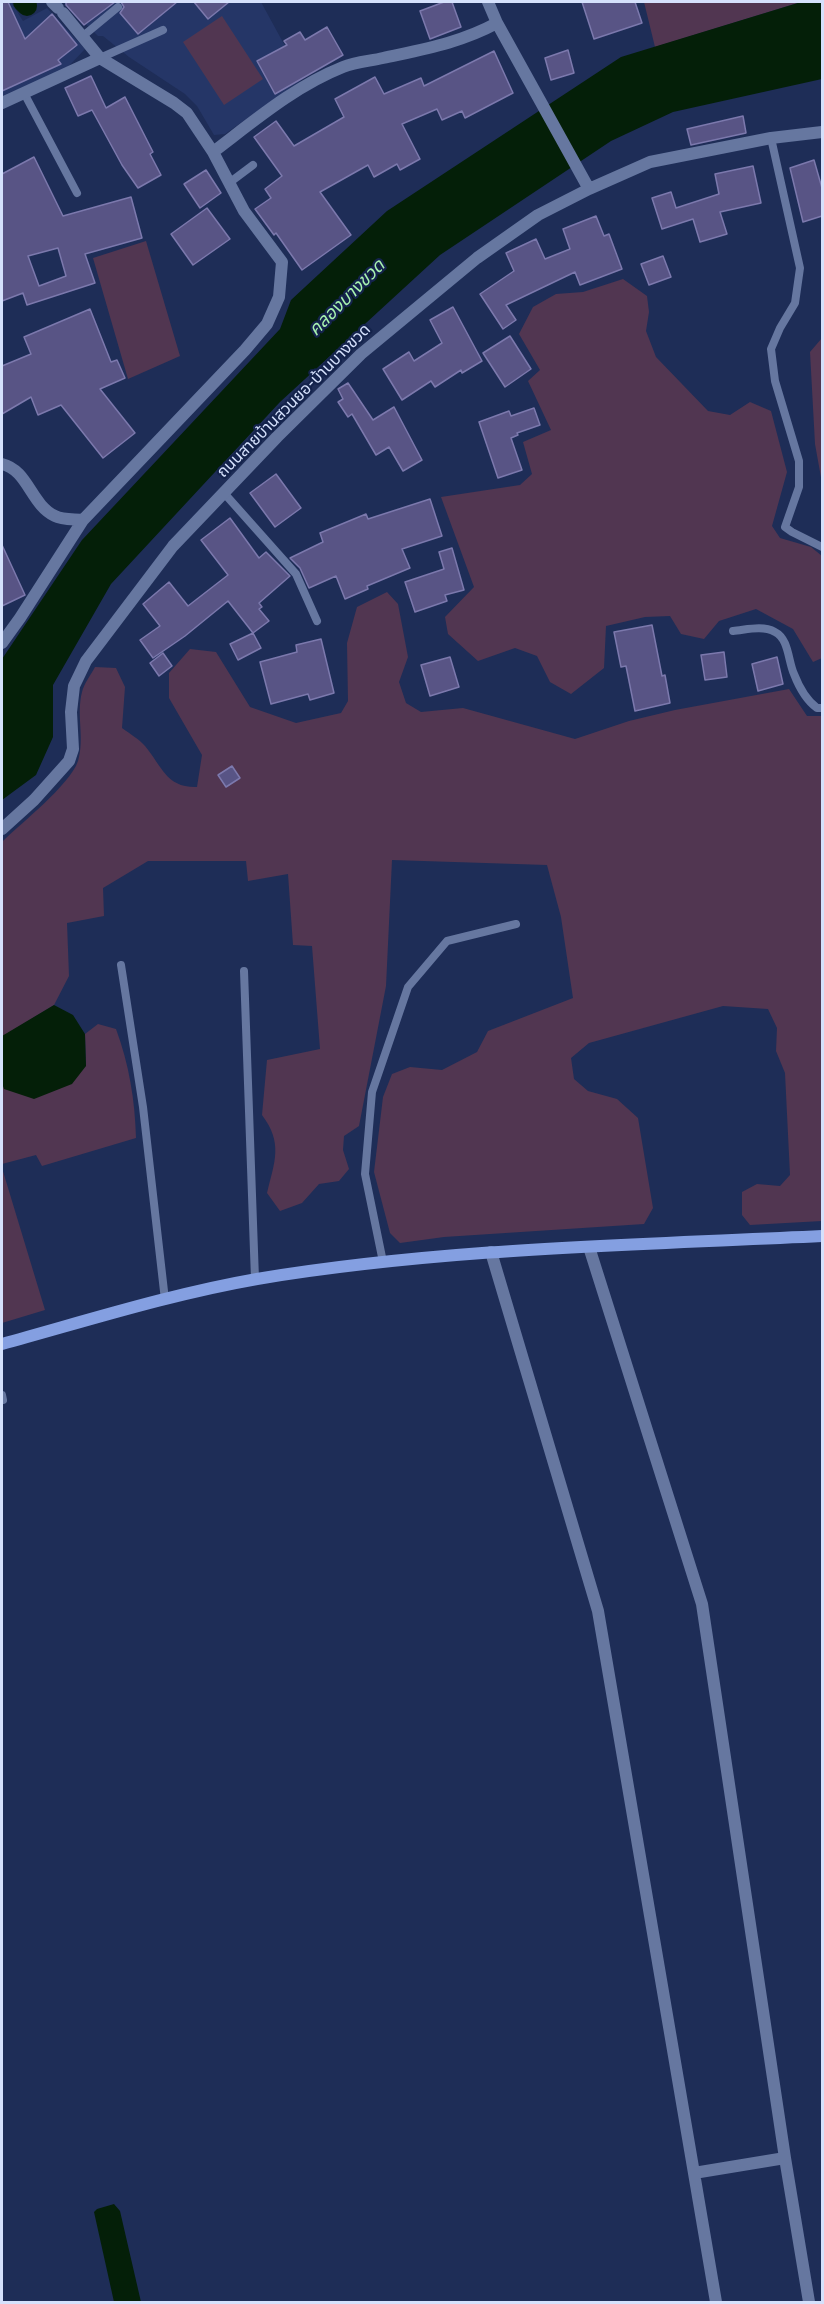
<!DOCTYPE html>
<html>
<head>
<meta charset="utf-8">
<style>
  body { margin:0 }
  #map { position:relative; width:824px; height:2304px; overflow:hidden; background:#1e2d57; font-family:"IBM Plex Sans",sans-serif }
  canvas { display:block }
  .frame { position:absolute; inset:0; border:3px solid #d5e1fc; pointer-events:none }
</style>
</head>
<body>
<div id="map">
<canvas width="824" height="2304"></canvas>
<div class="frame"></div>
</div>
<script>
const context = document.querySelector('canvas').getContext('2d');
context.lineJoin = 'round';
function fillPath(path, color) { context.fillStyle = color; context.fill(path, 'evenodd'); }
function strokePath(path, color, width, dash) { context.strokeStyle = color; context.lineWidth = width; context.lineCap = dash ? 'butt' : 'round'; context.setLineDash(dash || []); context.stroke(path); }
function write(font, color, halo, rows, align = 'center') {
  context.font = font + ' "IBM Plex Sans","Noto Sans Thai",sans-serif'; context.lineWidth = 4.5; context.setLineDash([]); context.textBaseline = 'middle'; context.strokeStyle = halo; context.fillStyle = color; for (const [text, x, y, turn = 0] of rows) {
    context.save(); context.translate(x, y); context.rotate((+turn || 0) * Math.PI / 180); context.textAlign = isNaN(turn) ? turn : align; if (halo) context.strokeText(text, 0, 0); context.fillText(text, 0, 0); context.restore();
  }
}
fillPath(new Path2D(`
  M2 2H11L23 21 47 8 85 49 67 68 2 96Z
  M63 2H261L303 79 225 134 214 135 197 106 185 94 129 57 103 36H98Z`), '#253667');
fillPath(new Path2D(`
  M644 2H801L655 47Z
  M222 16 263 79 224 105 183 42Z
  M146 241 180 356 128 379 93 258Z
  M623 279 647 296 649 312 646 331 656 357 708 411 730 415 750 402 771 411 787 472 772 526 780 538 811 547 822 556V658L813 662 793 629 756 609 719 621 704 639 681 634 670 616 645 617 606 626 604 668 571 694 550 682 537 656 515 648 478 661 448 634 445 617 474 587 441 497 520 485 532 474 523 442 551 430 528 381 540 370 519 334 533 307 556 294 583 292Z
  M822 338V483L815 444 810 352Z
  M387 592 398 604 408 657 399 682 406 703 421 712 463 708 575 739 629 721 675 710 789 689 807 716H822V1221L750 1225 742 1215V1192L757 1184 780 1186 790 1175 785 1073 776 1051 777 1028 768 1009 723 1006 589 1043 571 1058 574 1079 588 1091 617 1099 638 1118 653 1208 644 1224 444 1237 400 1243 390 1233 374 1172 383 1097 392 1074 410 1067 442 1070 477 1052 488 1031 573 998 561 917 547 865 392 860 386 986 359 1126 344 1136 343 1150 349 1169 339 1181 319 1184 302 1203 280 1211 267 1193C275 1161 283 1143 262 1115L267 1060 320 1049 312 946 293 945 288 874 248 881 246 861H148L103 888 104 916 67 923 69 976 54 1005 2 1037V842C21 823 70 785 78 761 85 738 76 715 82 692 84 683 91 675 95 667L116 668 125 687 122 728C130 734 139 739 145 746 162 766 166 788 197 787L202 755 169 698V673L190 649 216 652 250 707 296 723 341 713 348 701 347 643 357 607Z
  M98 1024 116 1029C129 1064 135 1100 136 1138L42 1166 36 1155 2 1164V1083L5 1089 86 1066 85 1034Z
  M2 1168 45 1310 2 1323Z`), '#513651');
fillPath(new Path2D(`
  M801 2H822V79L673 112 611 141 440 255 280 402 111 584 53 685V737L36 775 2 800V659L82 540 280 329 291 300 387 211 621 57Z
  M54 1005 73 1015 85 1034 86 1066 72 1084 34 1099 4 1089 2 1083V1036Z
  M114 2204 120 2211 141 2302H114L94 2212 97 2209Z`), '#041f08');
strokePath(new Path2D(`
  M23 2 27 6`), '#041f08', 20);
const building = new Path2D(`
  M2 2H8L25 39 52 14 77 45 58 60 61 64 2 91Z
  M66 2H115L84 25 66 5Z
  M121 2H177L138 34 120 13 124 7Z
  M194 2H229L208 19Z
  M444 2H452L461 27 430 39 420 11Z
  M582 2H635L642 23 594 39Z
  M327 27 343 55 275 94 257 61 287 45 284 41 300 32 305 40Z
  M568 50 574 73 551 80 545 58Z
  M494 51 513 93 465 118 462 111 442 120 437 109 402 124 420 159 400 170 397 164 374 177 368 165 320 192 351 235 302 270 276 233 274 235 255 209 271 198 265 189 282 176 254 137 276 121 294 146 344 117 335 99 375 77 384 94 421 78 424 86Z
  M91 76 106 108 125 97 153 152 150 154 161 175 138 188 122 165 92 110 78 116 65 88Z
  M743 116 746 133 691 145 687 129Z
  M34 157 63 216 131 197 142 238 85 254 95 283 27 305 23 293 2 301V174ZM58 248 66 276 39 286 28 256Z
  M814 160 822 188V216L803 222 790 168Z
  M753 166 761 203 720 212 727 234 700 242 693 219 662 229 652 198 671 192 676 208 719 194 715 174Z
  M206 170 221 193 200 208 184 184Z
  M207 208 230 239 193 265 171 234Z
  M596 216 604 236 609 234 622 269 580 285 575 272 506 305 516 320 503 329 480 294 514 271 506 253 536 239 545 259 570 249 563 229Z
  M663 256 671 277 649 285 641 264Z
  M453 307 482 361 462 373 461 370 435 387 431 381 402 400 383 369 409 352 414 361 442 343 430 320Z
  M90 309 111 362 117 360 125 378 100 389 135 433 103 458 61 405 38 415 31 397 2 414V366L31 354 24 337Z
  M510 336 531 369 505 387 483 353Z
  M348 383 373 420 394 407 422 460 403 471 389 447 376 455 352 414 348 417 338 402 343 399 338 389Z
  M534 408 540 425 517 433 518 435 511 438 522 470 498 478 479 422 509 411 511 416Z
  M276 474 301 508 275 527 250 493Z
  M430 499 442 536 402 549 410 568 367 586 368 589 345 599 336 576 309 588 300 568 290 558 323 542 320 533 366 514 368 519Z
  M230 518 259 558 266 552 290 576 259 603 262 607 259 609 269 621 253 633 261 648 238 660 230 644 253 633 228 601 185 636 153 658 140 640 160 626 143 604 169 582 188 606 228 575 201 540Z
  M2 545 25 595 2 606Z
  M452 548 464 590 445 595 447 601 415 612 405 582 444 569 439 552Z
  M652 625 662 676 665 675 670 703 635 711 626 666 621 667 614 632Z
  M321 639 334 693 310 700 308 694 271 704 260 662 297 652 296 645Z
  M724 652 727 677 705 680 701 655Z
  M163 653 172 666 159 676 150 663Z
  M450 657 459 687 430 696 421 665Z
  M777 657 783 684 758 691 752 664Z
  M232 766 240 778 226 787 218 775Z`);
fillPath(building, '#585485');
strokePath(building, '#7c79ad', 1.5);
strokePath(new Path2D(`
  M83 36 118 7
  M100 58 163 30
  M24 93 77 193
  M771 138 800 268 795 303 780 328 771 349 775 381 799 461V487L785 527 792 532 822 547
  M229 183 253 165
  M224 493 296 574 317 621
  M733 631C746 630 762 625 775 632 789 639 788 661 794 674 799 687 806 700 817 708H822
  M121 965 143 1107 165 1300
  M244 971 255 1279
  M383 1262 365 1174 372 1092 408 987 447 941 516 924
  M2 1395 3 1400`), '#6677a0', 8);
strokePath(new Path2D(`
  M52 2 58 8
  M488 2 497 23
  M2 103 100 58
  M213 152C254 121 295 86 343 67 355 62 370 61 383 58 424 49 460 43 497 23L589 189
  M2 464C28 470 31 505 55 516 62 520 74 519 83 520
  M2 643 20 618 83 520 245 350 267 324 279 297 282 262 244 211 213 152 187 113 174 103 100 58 63 13
  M2 829 34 800 69 761 73 749 71 712 74 686 86 661 173 546 277 437 361 354 477 258 538 215 589 189 650 162 771 138 822 132
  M589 1247 702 1604 785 2158 809 2302
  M491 1252 598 1611 716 2302
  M694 2173 785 2158`), '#6677a0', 12);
strokePath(new Path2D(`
  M2 1344C86 1321 171 1294 257 1279 444 1248 634 1245 822 1236`), '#849fe1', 12);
write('16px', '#d5e1fc', '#14234c', [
  ["ถนนสายบ้านสวนยอ-บ้านบางขวด",294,401,-45]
]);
write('italic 18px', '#a8f3af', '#14234c', [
  ["คลองบางขวด",347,298,-45]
]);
</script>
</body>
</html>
